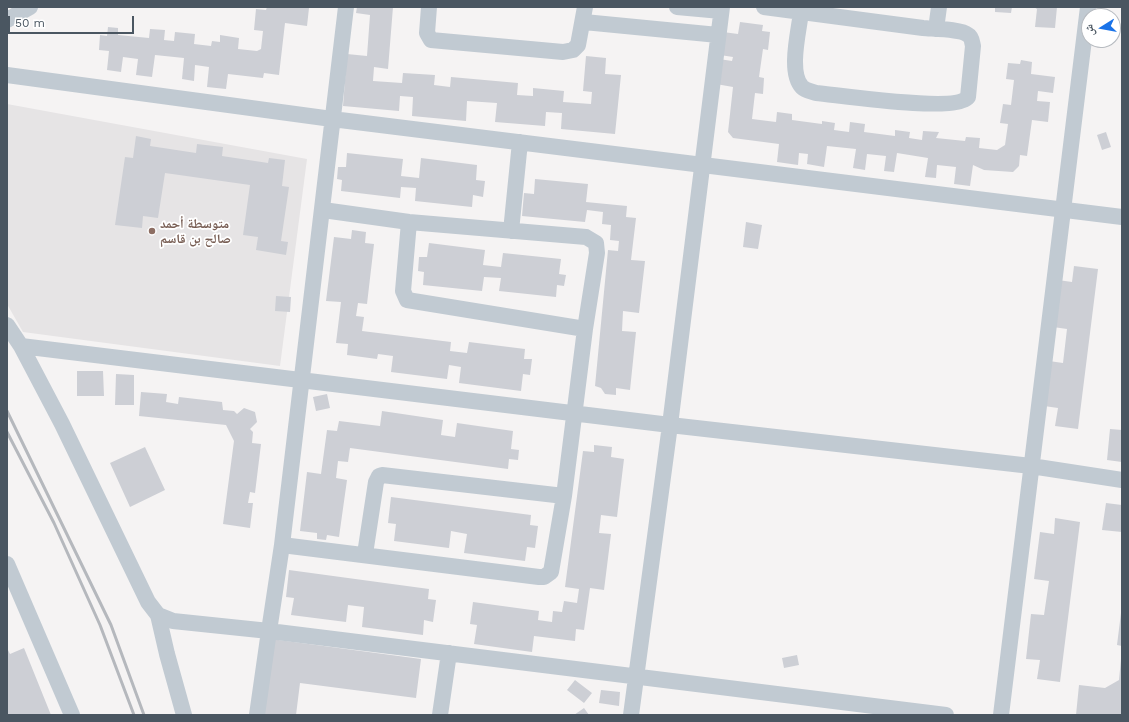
<!DOCTYPE html>
<html>
<head>
<meta charset="utf-8">
<style>
  body { margin:0 }
  #map { position:relative; width:1129px; height:722px; overflow:hidden; background:#f5f3f3; font-family:"Work Sans","Noto Naskh Arabic",sans-serif }
  canvas { display:block }
  .frame { position:absolute; inset:0; border:8px solid #4a5661; pointer-events:none }
  .north { position:absolute; left:1081px; top:8px; width:40px; height:40px; box-sizing:border-box; background:#fff; border:1px solid #b7bbc0; border-radius:50%; rotate:259deg; font-size:11px; font-weight:700; line-height:16px; text-align:center; color:#4a5661 }
  .north::after { content:''; display:block; margin:auto; width:14px; height:18px; background:#1a73e8; clip-path:polygon(50% 0,100% 100%,50% 72%,0 100%) }
  .scale { position:absolute; left:8px; top:16px; width:126px; height:18px; box-sizing:border-box; border:2px solid #4a5661; border-top:0; padding-left:5px; font-size:12px; line-height:14px; white-space:nowrap; color:#4a5661; -webkit-text-stroke:3px #fff; paint-order:stroke }
</style>
</head>
<body>
<div id="map">
<canvas width="1129" height="722"></canvas>
<div class="frame"></div>
<div class="north">ش</div>
<div class="scale">50 m</div>
</div>
<script>
const context = document.querySelector('canvas').getContext('2d');
context.lineJoin = 'round';
function fillPath(path, color) { context.fillStyle = color; context.fill(path, 'evenodd'); }
function strokePath(path, color, width, dash) { context.strokeStyle = color; context.lineWidth = width; context.lineCap = dash ? 'butt' : 'round'; context.setLineDash(dash || []); context.stroke(path); }
function write(font, color, halo, rows, align = 'center') {
  context.font = font + ' "Work Sans","Noto Naskh Arabic",sans-serif'; context.lineWidth = 3.5; context.setLineDash([]); context.textBaseline = 'middle'; context.strokeStyle = halo; context.fillStyle = color; for (const [text, x, y, turn = 0] of rows) {
    context.save(); context.translate(x, y); context.rotate((+turn || 0) * Math.PI / 180); context.textAlign = isNaN(turn) ? turn : align; if (halo) context.strokeText(text, 0, 0); context.fillText(text, 0, 0); context.restore();
  }
}
fillPath(new Path2D(`
  M7 104 307 159 280 366 23 332 7 304Z`), '#e6e4e5');
fillPath(new Path2D(`
  M267 7 309 8 307 26 285 23 279 75 264 73 263 78 228 74 226 89 207 87 209 67 195 65 194 81 182 79 184 58 155 55 152 77 136 75 138 59 123 57 121 72 107 70 109 51 99 50 100 35 107 36 108 27 118 28V35L149 38 150 29 165 30 164 40 174 41 175 32 195 34 194 44 211 46 212 41 220 42V35L239 38 238 49 257 51 261 49 263 31 254 30 256 9 266 10Z
  M357 7H393L388 69 374 67 373 81 402 83 403 73 435 75 434 85 450 87 451 77 518 83 517 95 533 96V88L564 91 563 102 591 104 592 92 583 91 586 56 606 58 605 74 621 75 615 134 561 129 562 113 546 112 545 126 495 122 497 103 467 101 466 121 412 116 413 97 400 96 399 111 343 106 347 54 367 56 370 15 356 13Z
  M995 7H1012L1011 13 995 12Z
  M1034 7H1057L1055 28 1035 27 1037 9Z
  M740 22 763 25 762 31 770 32 768 50 763 49 759 77 764 78 763 94 755 93 752 119 776 122 777 112 792 114V120L822 124V121L835 123 834 130 849 132 850 122 865 124 864 132 895 136V130L910 132 909 138 922 140 923 131 939 132 936 138 965 141 966 137 980 138 979 148 997 150 1005 145 1008 124 1000 123 1003 104 1011 105 1014 80 1006 79 1008 63 1020 64 1021 60 1032 62 1031 74 1055 77 1053 93 1038 91 1037 101 1050 102 1048 122 1032 120 1027 156 1020 155 1019 166 1013 172 984 170 973 165 970 186 954 184 956 167 937 165 936 178 925 177 928 158 897 153 894 172 884 171 886 156 867 154 865 170 853 168 856 149 827 146 824 167 807 164 808 154 799 153 798 165 777 162 779 144 733 138 728 132 733 87 716 84 719 59 732 61 733 57 720 55 723 32 738 34Z
  M1106 132 1111 147 1102 150 1097 135Z
  M136 136 151 139 150 146 196 153 197 144 223 147 222 156 268 163 269 158 285 160 282 186 289 187 281 241 288 242 286 255 256 250 258 237 243 235 250 185 165 173 158 218 143 216 142 228 115 225 125 157 133 158Z
  M347 153 403 159 401 176 419 178 421 158 477 165 476 180 485 181 483 197 473 195 472 207 415 201 416 188 401 187 400 198 341 191 342 180 337 179 338 167H346Z
  M535 179 588 184 586 202 627 206 626 217 636 218 631 260 645 261 639 313 623 311 622 331 636 332 630 390 616 388V395L605 394 601 388 595 386 608 250 618 251 619 241 610 240 611 225 602 224 603 212 587 210 585 222 522 216 524 193 534 194Z
  M746 222 762 225 758 249 743 247Z
  M352 230 366 232 365 243 374 244 367 304 358 303 356 316 364 317 362 331 451 342 450 351 467 353 469 342 525 349 524 359H532L530 375 523 374 521 391 459 383 461 367 449 365 447 379 391 372 393 356 378 354 377 359 347 355 348 344 336 343 341 302 326 301 334 237 351 239Z
  M429 243 485 250 483 265 501 267 503 253 561 259 559 274 566 275 564 286 557 285 556 297 499 291 501 278 484 277 482 291 423 285 424 272 418 271 419 257H427Z
  M1074 266 1098 269 1078 429 1055 426 1058 408 1044 406 1049 361 1063 363 1067 329 1053 327 1058 280 1072 282Z
  M276 296 291 297 290 312 275 311Z
  M77 371H103L104 396H77Z
  M116 374 134 375V405H115Z
  M141 392 167 394 166 402 178 404 179 397 222 402 223 410 234 411 237 414 244 408 255 412 257 422 250 429 253 432 252 443 261 444 255 493 250 492 248 503H253L250 528 223 524 234 441 226 425 139 416Z
  M327 394 330 408 316 411 313 397Z
  M382 411 443 420 441 435 455 437 457 423 513 431 511 449 519 450 518 460 509 459 508 469 350 448 348 462 338 461 336 478 347 480 339 537 327 535 326 540 317 539V533L300 531 307 472 321 474 327 430 337 431 339 421 380 426Z
  M1110 429 1122 430V462L1107 460Z
  M594 445 612 447 611 457 624 459 617 517 601 515 599 533 611 534 604 590 590 588 584 630 576 629 575 641 534 636 532 652 474 644 477 625 470 624 473 602 539 611 538 620 552 622 553 611 562 612 564 601 577 603 579 589 565 587 583 451 594 452Z
  M145 447 165 490 130 507 110 463Z
  M391 497 531 515 530 525 538 526 535 548 527 547 525 561 464 553 467 534 451 531 449 548 394 541 396 524 388 523Z
  M1106 503 1122 505V532L1102 530Z
  M1055 518 1080 522 1060 682 1037 679 1040 660 1026 659 1031 614 1044 615 1049 581 1034 579 1040 532 1054 534Z
  M289 570 429 589 428 599 436 600 433 622 424 620 423 635 362 627 364 607 348 605 346 622 291 615 294 598 286 597Z
  M1121 613H1122V646L1117 645Z
  M271 639 421 659 416 698 300 683 296 715H260Z
  M7 648 10 654 24 648 51 715H7Z
  M797 655 799 665 784 668 782 658Z
  M1121 659 1122 715H1076L1079 685 1105 688 1119 680Z
  M575 680 592 693 584 703 567 690Z
  M601 690 620 692 619 706 599 703Z
  M584 708 589 715H574Z`), '#cdcfd5');
strokePath(new Path2D(`
  M346 7 282 545 269 631 946 715
  M429 7 427 33 431 40 563 52 573 50 578 45 585 7
  M677 7 721 11
  M764 7C817 14 870 21 923 28 934 29 961 29 968 35 972 37 972 42 973 46L968 97C955 113 839 95 816 93 811 91 806 91 802 87 788 72 799 31 801 12
  M7 20 30 7
  M584 22 718 35
  M936 29 939 7
  M7 75 332 119 1122 217
  M409 222 403 291 407 300 585 329
  M511 231 520 142
  M7 325 21 346 62 424 148 602 158 615 173 621 269 631 257 715
  M21 346 670 425 1031 466 1122 480
  M282 545 539 577H544L551 572 564 496 585 329 597 253 596 243 586 237 409 222 323 210
  M365 554 376 482 379 476 382 475 564 496
  M7 564 72 715
  M158 615 167 654 184 715
  M440 715 449 653
  M631 715 670 425 722 7
  M1001 715 1088 7`), '#c1cad2', 16);
strokePath(new Path2D(`
  M7 411 111 625 144 715
  M7 432 54 523 100 625 134 715`), '#b5b8bd', 3);
for (const [x, y, r, color] of [
  [152,231,4,"#8d6e63"]
]) { const dot = new Path2D(); dot.arc(x, y, r, 0, 2 * Math.PI); context.fillStyle = color; context.fill(dot); strokePath(dot, '#fff', 1.5); }
write('bold 13px', '#785e54', '#fff', [
  ["متوسطة أحمد",160,224],
  ["صالح بن قاسم",160,239]
], 'left');
</script>
</body>
</html>
